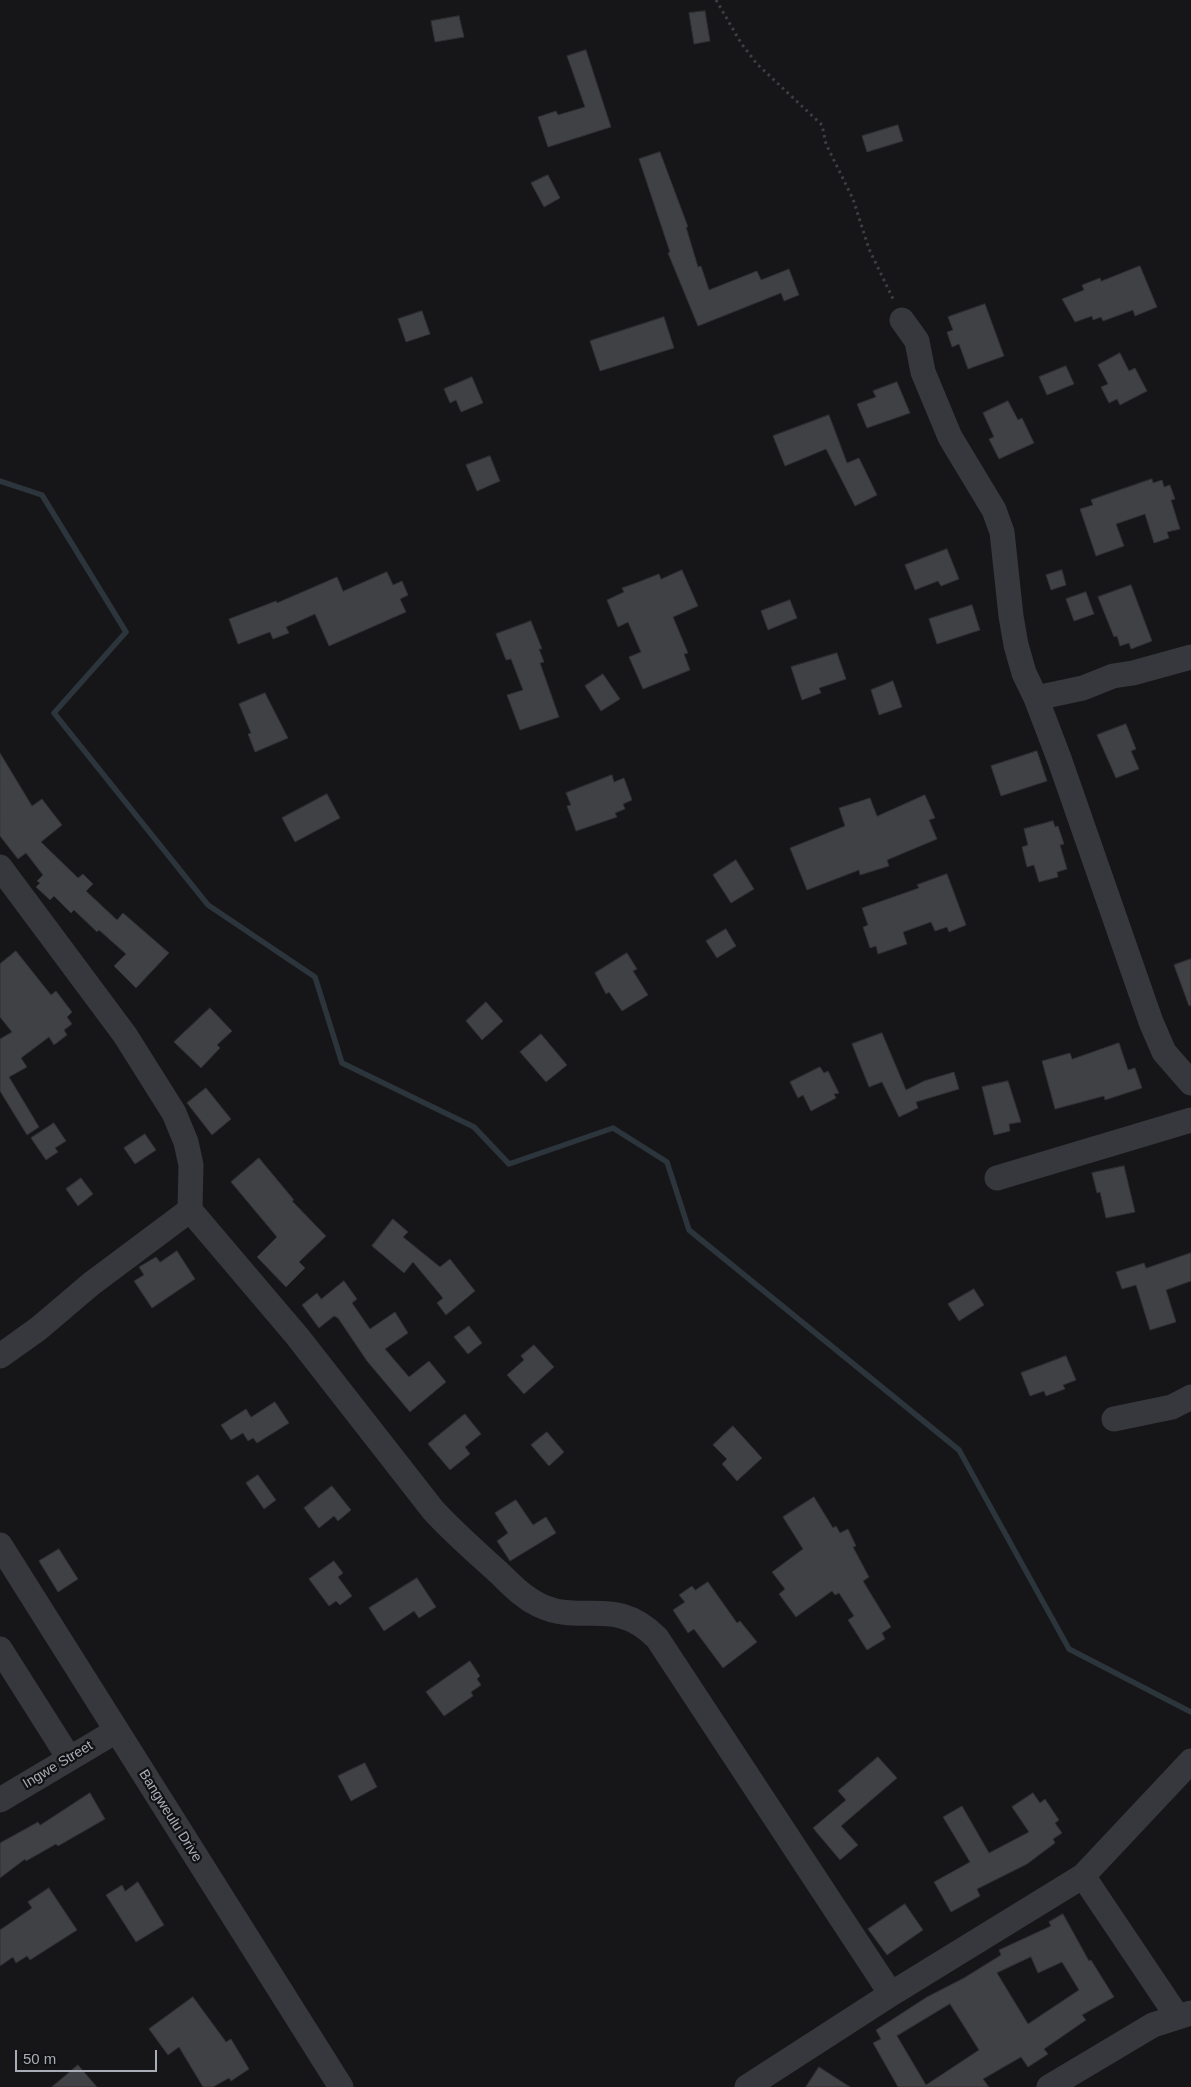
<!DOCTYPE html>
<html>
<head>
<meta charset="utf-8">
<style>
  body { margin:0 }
  #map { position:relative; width:1191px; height:2087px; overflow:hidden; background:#161618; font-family:Helvetica,sans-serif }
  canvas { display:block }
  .scale { position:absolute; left:15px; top:2050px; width:142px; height:22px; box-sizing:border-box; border:2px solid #a8adb8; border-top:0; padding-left:6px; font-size:15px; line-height:18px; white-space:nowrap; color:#a8adb8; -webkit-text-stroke:4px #111113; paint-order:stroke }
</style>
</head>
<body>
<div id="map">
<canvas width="1191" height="2087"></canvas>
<div class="scale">50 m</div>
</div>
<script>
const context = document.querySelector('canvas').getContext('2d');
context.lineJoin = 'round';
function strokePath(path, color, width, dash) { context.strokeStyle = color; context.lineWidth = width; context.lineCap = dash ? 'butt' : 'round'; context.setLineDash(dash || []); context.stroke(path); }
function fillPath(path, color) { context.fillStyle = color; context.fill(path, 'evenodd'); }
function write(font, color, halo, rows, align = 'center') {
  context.font = font + ' Helvetica,sans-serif'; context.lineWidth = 4.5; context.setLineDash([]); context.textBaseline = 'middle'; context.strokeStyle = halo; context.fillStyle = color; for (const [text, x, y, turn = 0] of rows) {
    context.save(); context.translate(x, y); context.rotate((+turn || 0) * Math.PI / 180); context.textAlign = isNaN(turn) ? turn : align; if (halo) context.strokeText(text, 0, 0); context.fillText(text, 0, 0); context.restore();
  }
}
strokePath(new Path2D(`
  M0 481 42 495 126 632 54 713 208 905 315 977 342 1063 474 1127 509 1164 613 1128 667 1162 689 1230 959 1450 1069 1649 1191 1712`), '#2c353c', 5.5);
const building = new Path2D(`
  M705 11 710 41 694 44 689 13Z
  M459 16 464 37 435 42 431 21Z
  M586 50 611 127 548 147 538 117 556 111 558 115 585 107 567 56Z
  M898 125 903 141 867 152 862 136Z
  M660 152 688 227H686L698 267 701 266 709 290 757 271 761 280 789 269 799 295 784 301 781 293 698 326 668 253 670 252 639 159Z
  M548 175 560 198 544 207 531 183Z
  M1140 266 1157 307 1135 316 1133 310 1103 321 1101 317 1093 320 1092 316 1075 322 1062 299 1084 290 1082 285 1100 278 1101 281Z
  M985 304 1004 356 968 369 959 344 952 347 947 332 953 330 948 317Z
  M422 311 430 334 406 342 398 319Z
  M664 317 674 348 600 371 590 341Z
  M1120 353 1129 371 1135 368 1147 391 1120 405 1117 399 1109 403 1101 387 1108 384 1098 365Z
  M1066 366 1074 384 1047 395 1039 377Z
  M472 377 483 403 461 412 456 400 450 403 444 389Z
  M897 382 910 413 867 428 857 404 876 397 873 391Z
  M1008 401 1018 420 1022 418 1034 443 999 459 989 439 994 437 983 413Z
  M829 415 847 463 859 458 877 495 855 506 826 449 785 466 773 436Z
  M490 456 500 481 477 491 466 465Z
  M1152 479 1153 483 1162 480 1164 487 1170 485 1175 499 1171 500 1180 529 1167 532 1169 538 1154 543 1145 514 1116 524 1124 546 1096 556 1080 509 1093 505 1091 500Z
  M947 549 959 579 941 586 938 581 915 590 905 565Z
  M682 570 698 606 673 617 688 653 684 654 690 670 643 689 629 657 641 652 628 622 618 627 607 600 624 592 622 588 636 583 659 574 661 579Z
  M1062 570 1066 585 1051 590 1046 575Z
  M387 572 393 585 402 581 408 595 400 599 406 612 329 646 315 614 286 627 289 633 273 639 270 632 238 644 229 619 276 601 277 603 337 577 343 591Z
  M1131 585 1152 641 1131 649 1129 643 1120 646 1117 636 1114 637 1098 597Z
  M1086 592 1094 614 1074 621 1066 599Z
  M790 600 797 618 768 630 761 611Z
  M972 605 980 630 937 644 929 619Z
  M531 621 542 649H539L544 662 540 663 559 717 520 730 507 695 523 690 511 659 506 660 496 634Z
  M837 653 846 679 819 688 821 693 802 700 791 667Z
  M603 674 620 699 601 711 585 686Z
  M893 681 902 707 879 715 871 690Z
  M265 693 288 738 255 752 248 734 251 733 239 704Z
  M1126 724 1136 749 1131 751 1139 769 1116 778 1097 735Z
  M1037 751 1047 781 1001 796 991 766Z
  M0 753 32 806 42 799 62 825 41 842 78 878 83 874 93 884 86 891 117 920 123 913 169 953 136 988 114 966 126 954 99 930 97 932 74 910 71 913 54 896 50 900 36 887 40 883 37 881 43 875 26 853 18 859 0 836Z
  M612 775 614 782 624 778 632 800 623 804 625 809 615 813 617 817 576 831 567 806 571 805 566 793Z
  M327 794 340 818 295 842 282 818Z
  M925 795 935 818 929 820 937 839 887 860 889 866 860 875 859 870 807 890 790 848 845 826 839 808 870 798 877 816Z
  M1053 821 1055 827 1058 826 1064 844 1060 845 1067 869 1057 872 1058 877 1039 882 1034 865 1027 867 1022 847 1028 845 1024 829Z
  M736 860 754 889 731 903 713 875Z
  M947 874 966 925 949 932 947 927 935 931 931 922 903 932 907 944 878 954 876 946 870 948 863 927 868 925 862 908 919 888 917 885Z
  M726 929 736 946 717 958 706 941Z
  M16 951 51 995 56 991 72 1012 67 1017 72 1024 64 1030 67 1035 54 1045 49 1037 21 1058 27 1067 9 1077 39 1127 27 1135 0 1091V1039L12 1032 0 1017V964Z
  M627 953 637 969 633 971 648 995 622 1011 609 992 606 994 595 973Z
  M1191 959V1005L1189 1006 1174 965Z
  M486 1002 503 1021 482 1040 466 1021Z
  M210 1008 232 1031 217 1045 220 1048 201 1068 174 1042Z
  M882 1033 906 1090 924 1081 954 1072 959 1089 916 1102 918 1108 899 1117 882 1082 869 1087 852 1044Z
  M541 1034 567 1065 546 1082 520 1052Z
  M1119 1043 1128 1070 1135 1068 1142 1088 1105 1100 1104 1096 1055 1109 1042 1061 1070 1053 1072 1059Z
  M820 1067 824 1073 828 1071 839 1093 834 1094 836 1098 811 1111 803 1095 798 1098 790 1082Z
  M1008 1081 1021 1122 1009 1124 1010 1131 994 1135 982 1087Z
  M206 1088 231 1119 212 1135 187 1103Z
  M54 1123 66 1141 55 1148 58 1152 46 1160 31 1138Z
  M145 1134 156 1150 135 1164 124 1148Z
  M259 1158 294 1200 292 1201 326 1236 299 1262 305 1268 286 1287 257 1257 277 1237 231 1182Z
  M1124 1166 1135 1212 1106 1218 1100 1192 1097 1193 1092 1173Z
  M81 1178 93 1194 78 1206 66 1189Z
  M393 1219 408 1232 403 1237 440 1267 450 1259 475 1291 446 1315 437 1303 443 1298 413 1262 404 1273 372 1246Z
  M177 1251 195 1279 152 1308 134 1281 144 1275 139 1267 156 1257 160 1262Z
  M1191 1253V1281L1166 1290 1176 1322 1150 1330 1136 1285 1122 1289 1116 1272 1144 1263 1146 1268Z
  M344 1281 357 1299 352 1303 370 1329 395 1312 408 1333 385 1349 409 1377 429 1361 446 1382 410 1412 367 1361 338 1318 334 1316 319 1328 302 1305 317 1293 321 1299Z
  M974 1289 984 1305 959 1321 948 1304Z
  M469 1326 482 1343 468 1354 454 1337Z
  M534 1345 554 1367 524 1394 507 1375 524 1360 521 1356Z
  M1066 1356 1076 1380 1063 1385 1065 1389 1046 1396 1044 1391 1030 1396 1021 1373Z
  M275 1402 289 1423 257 1443 253 1438 248 1441 243 1433 231 1440 221 1425 246 1409 251 1417Z
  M465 1414 481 1434 465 1447 470 1454 450 1470 428 1444Z
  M733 1426 762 1458 737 1481 722 1464 727 1459 713 1445Z
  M547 1432 564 1452 549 1466 531 1445Z
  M258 1475 276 1500 264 1509 246 1483Z
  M332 1486 351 1510 338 1521 334 1516 319 1528 304 1508Z
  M814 1497 833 1528 836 1526 840 1533 848 1529 856 1546 853 1547 869 1577 863 1581 891 1627 882 1633 885 1639 867 1650 848 1620 854 1616 839 1593 835 1595 832 1591 796 1617 779 1594 785 1589 772 1572 803 1549 783 1517Z
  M516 1500 533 1525 546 1517 556 1533 510 1561 497 1541 508 1533 495 1513Z
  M59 1549 78 1579 58 1592 39 1561Z
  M334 1561 343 1573 338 1577 352 1596 340 1605 336 1601 329 1606 309 1579Z
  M417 1578 436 1607 419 1618 414 1611 384 1631 369 1608Z
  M708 1582 737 1623 740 1621 757 1642 723 1668 694 1629 688 1633 673 1610 685 1602 679 1595 692 1586 695 1590Z
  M470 1661 480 1676 477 1679 481 1685 471 1692 473 1696 444 1716 426 1692Z
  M878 1757 897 1778 841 1826 858 1845 840 1860 813 1828 846 1800 838 1791Z
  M365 1763 377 1787 351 1801 338 1776Z
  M90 1793 105 1819 58 1846 56 1844 26 1861 25 1859 0 1878V1843L38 1822 40 1825Z
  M1033 1793 1040 1803 1045 1799 1059 1820 1055 1823 1062 1833 1053 1839 1055 1843 1027 1864 977 1889 980 1896 951 1912 934 1882 970 1862 943 1817 962 1806 989 1853 1029 1832 1012 1807Z
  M138 1882 164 1925 136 1942 106 1895 122 1885 125 1891Z
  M49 1888 77 1930 30 1960 27 1956 16 1963 13 1957 0 1966V1930L32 1908 28 1902Z
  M905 1904 923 1930 887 1955 868 1929Z
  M1063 1914 1089 1961 1091 1960 1114 1997 1082 2015 1086 2020 1044 2049 1048 2054 1028 2067 1021 2057 983 2079 989 2087H898L873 2043 881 2039 876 2030 927 1997 964 1978 1001 1955 999 1950 1051 1926 1049 1922ZM1031 1957 1038 1973 1062 1962 1079 1990 1028 2024 997 1973ZM950 2004 979 2050 926 2085 897 2036Z
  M193 1997 226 2042 231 2039 249 2069 231 2081 229 2078 213 2087H203L179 2047 168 2055 149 2029Z
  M78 2065 97 2087H52Z
  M819 2067 850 2087H806Z`);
fillPath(building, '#404145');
strokePath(building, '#303034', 1);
strokePath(new Path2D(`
  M716 0 741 43 757 64 822 125 826 144 853 199 869 249 894 301`), '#3d3f44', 3, [2.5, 4]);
strokePath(new Path2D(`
  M902 320 917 341 923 372 950 437 994 510 1002 532 1011 616 1016 645 1024 673 1036 698 1060 761 1151 1022 1164 1052 1191 1083
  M1036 698 1083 688 1113 676 1133 673 1191 657
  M0 867 125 1035 174 1113 186 1142 191 1165 190 1210 297 1336 433 1510C453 1532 475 1551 497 1571 510 1583 522 1597 539 1605 582 1626 615 1595 657 1638L891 1994
  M997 1178 1191 1120
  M0 1356 38 1329 91 1284 190 1210
  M1114 1419 1172 1407 1191 1397
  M0 1545 341 2087
  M0 1649 69 1758
  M0 1800 116 1731
  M1083 1876 1191 1761
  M747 2087 891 1994 1083 1876 1177 2016
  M1049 2087 1153 2025 1191 2013`), '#37383d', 25);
write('14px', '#a8adb8', '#111113', [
  ["Ingwe Street",58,1765,-31],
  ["Bangweulu Drive",170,1816,58]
]);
</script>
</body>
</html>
